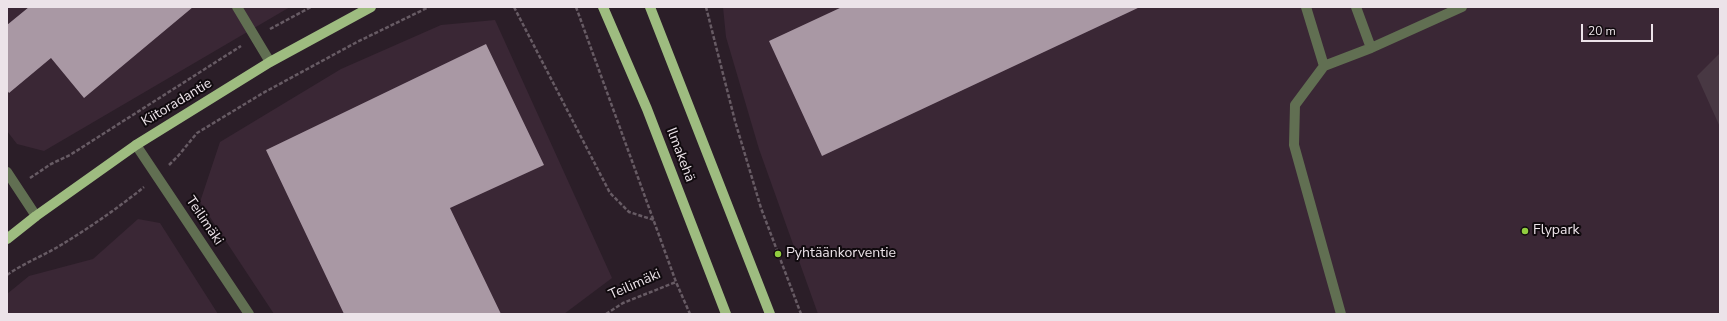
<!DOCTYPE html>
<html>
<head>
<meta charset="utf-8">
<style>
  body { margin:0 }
  #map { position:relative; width:1727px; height:321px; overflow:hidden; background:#2b1e28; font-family:"Nunito Sans",sans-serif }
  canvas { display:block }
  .frame { position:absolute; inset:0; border:8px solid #ece3e9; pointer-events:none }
  .scale { position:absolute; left:1581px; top:24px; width:72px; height:18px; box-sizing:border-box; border:2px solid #ece3e9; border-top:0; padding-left:5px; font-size:12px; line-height:14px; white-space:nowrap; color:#ece3e9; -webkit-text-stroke:3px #100a0e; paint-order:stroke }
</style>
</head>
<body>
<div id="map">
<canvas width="1727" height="321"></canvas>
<div class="frame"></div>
<div class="scale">20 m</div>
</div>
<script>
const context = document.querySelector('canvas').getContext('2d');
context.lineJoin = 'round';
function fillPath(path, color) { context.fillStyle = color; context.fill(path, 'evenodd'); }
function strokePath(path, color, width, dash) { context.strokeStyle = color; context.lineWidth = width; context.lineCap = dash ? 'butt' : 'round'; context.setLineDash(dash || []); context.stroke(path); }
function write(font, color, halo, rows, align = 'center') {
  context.font = font + ' "Nunito Sans",sans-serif'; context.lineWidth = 4; context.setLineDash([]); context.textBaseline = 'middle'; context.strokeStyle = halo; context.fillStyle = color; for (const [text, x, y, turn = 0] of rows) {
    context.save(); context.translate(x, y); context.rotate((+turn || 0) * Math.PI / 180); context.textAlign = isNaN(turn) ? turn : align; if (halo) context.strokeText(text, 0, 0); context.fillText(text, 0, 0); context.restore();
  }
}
fillPath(new Path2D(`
  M7 7H290L44 151 17 144 7 131Z
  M723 7H1720V314H818L759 149 726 37Z
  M495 20 612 278 564 314H274L200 202 220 142 341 69 441 25Z
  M138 219 160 223 218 314H7V294L29 276 93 259Z`), '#3a2735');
fillPath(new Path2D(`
  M1720 53V127L1697 76Z`), '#483843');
fillPath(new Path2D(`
  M29 7H193L84 98 51 58 9 93 7 90V25Z
  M842 7H1140L822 156 769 41Z
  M486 44 544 165 450 208 501 314H344L266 150Z`), '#a998a4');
strokePath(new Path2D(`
  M514 7 610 193 629 212 654 220
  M576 7 676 282 690 314
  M706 7 735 121 761 208 801 314
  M270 29 311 7
  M169 165 178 156 197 133 263 93 357 42 429 7
  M30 178 51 164 70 155 241 46
  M7 275C24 263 43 256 61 245 89 228 118 208 144 187
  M606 314 623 303 676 282`), '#675b64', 2.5, [4, 2]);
strokePath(new Path2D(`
  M237 7 270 62
  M1306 7 1324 66
  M1356 7 1371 48
  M136 145 249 314
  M7 172 36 216
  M1341 314 1294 145 1295 105 1324 66 1371 48 1462 7`), '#616f52', 10);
strokePath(new Path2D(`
  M603 7 647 109 726 314
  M650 7 770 314
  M7 239 36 216 136 145 270 62 371 7`), '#9ebc80', 10);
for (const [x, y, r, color] of [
  [1525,231,4,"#91cd3f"],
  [778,254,4,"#91cd3f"]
]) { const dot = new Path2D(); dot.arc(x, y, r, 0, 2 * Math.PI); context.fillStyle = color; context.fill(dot); strokePath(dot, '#100a0e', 1.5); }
write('14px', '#ece3e9', '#100a0e', [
  ["Kiitoradantie",177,103,-31],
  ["Ilmakehä",680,155,69],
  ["Teilimäki",204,221,56],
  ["Teilimäki",635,285,-24]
]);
write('14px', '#ece3e9', '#100a0e', [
  ["Flypark",1533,231],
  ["Pyhtäänkorventie",786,254]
], 'left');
</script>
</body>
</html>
